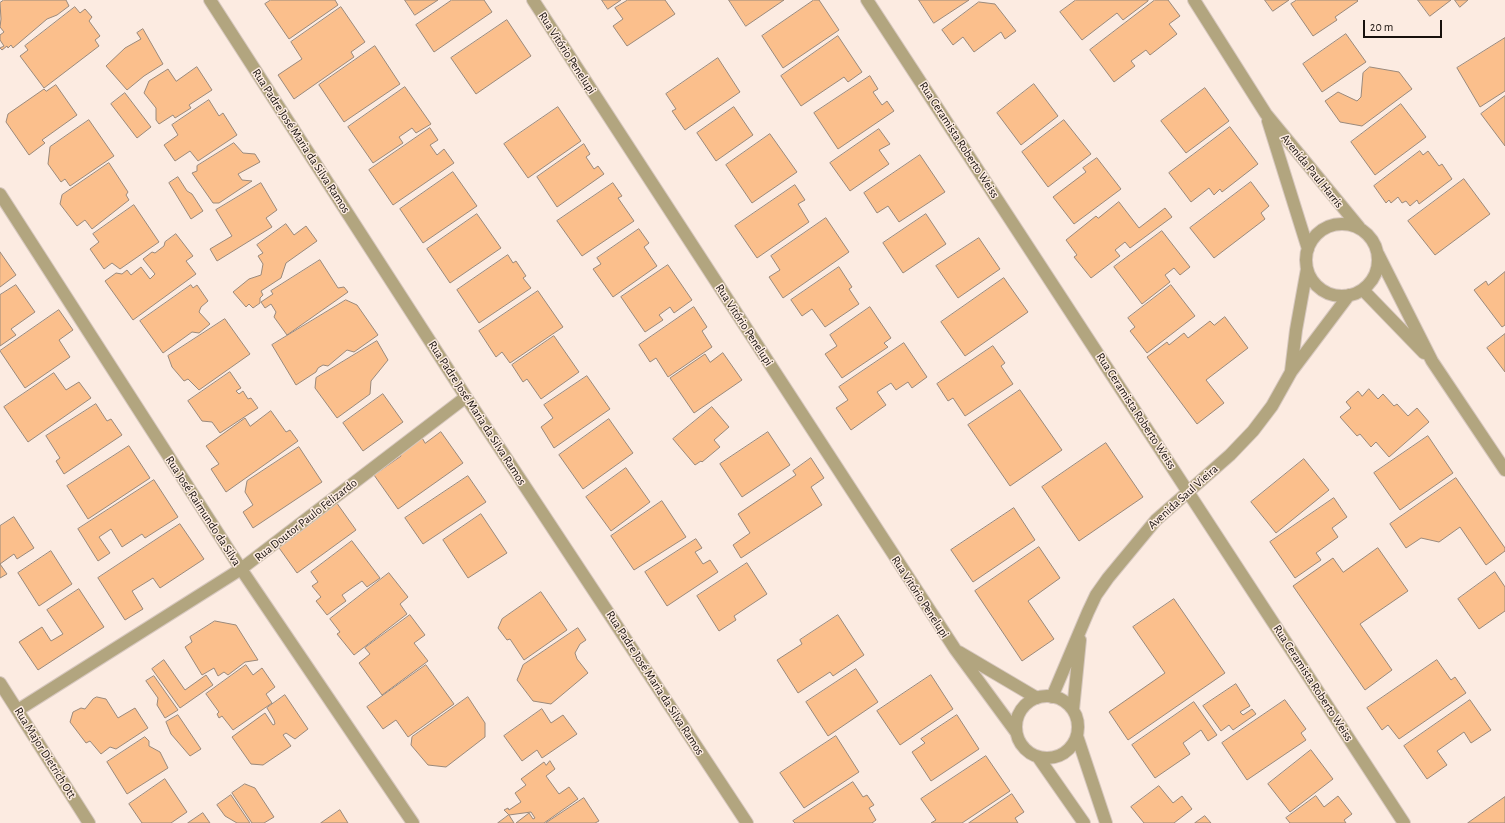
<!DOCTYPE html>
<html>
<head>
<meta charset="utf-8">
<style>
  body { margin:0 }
  #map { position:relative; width:1505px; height:823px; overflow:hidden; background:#fcebe1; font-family:"Alegreya Sans",sans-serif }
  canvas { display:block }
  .scale { position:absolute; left:1363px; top:20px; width:79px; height:18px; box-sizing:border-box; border:2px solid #17100c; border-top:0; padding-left:5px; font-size:12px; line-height:14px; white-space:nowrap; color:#17100c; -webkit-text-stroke:3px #fcebe1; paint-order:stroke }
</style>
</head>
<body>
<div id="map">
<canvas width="1505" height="823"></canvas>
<div class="scale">20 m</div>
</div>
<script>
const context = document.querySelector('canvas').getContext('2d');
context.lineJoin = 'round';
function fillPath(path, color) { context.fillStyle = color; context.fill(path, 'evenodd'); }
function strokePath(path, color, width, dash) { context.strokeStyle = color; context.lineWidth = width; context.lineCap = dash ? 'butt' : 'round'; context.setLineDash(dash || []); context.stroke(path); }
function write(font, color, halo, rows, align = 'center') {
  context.font = font + ' "Alegreya Sans",sans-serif'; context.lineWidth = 3; context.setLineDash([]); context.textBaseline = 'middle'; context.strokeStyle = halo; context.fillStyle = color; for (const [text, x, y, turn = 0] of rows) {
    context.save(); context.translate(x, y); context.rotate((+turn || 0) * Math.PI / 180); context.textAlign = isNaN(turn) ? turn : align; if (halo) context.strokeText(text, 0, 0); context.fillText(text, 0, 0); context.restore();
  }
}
const building = new Path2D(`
  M4 0H66L69 6 57 15 47 19 13 48 11 45 8 48 7 46 2 50 0 48 4 46 0 40V35L4 32 0 27 1 19 0 3Z
  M271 0H335L338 5 289 39 265 4Z
  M405 0H438L415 15Z
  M452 0H484L492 12 434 52 416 25Z
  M602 0H621L608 9Z
  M628 0H665L675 14 627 46 613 26 623 19 615 8Z
  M729 0H784L746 26Z
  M814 0H819L839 30 783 68 762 36Z
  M919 0H969L934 23Z
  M1076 0H1148V1L1123 20 1117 13 1082 40 1060 12Z
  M1155 0H1168L1180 16 1169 24 1177 34 1150 55 1146 50 1131 61 1135 66 1114 82 1090 50Z
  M1265 0H1289L1273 11Z
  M1297 0H1357L1358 1 1335 17 1337 20 1313 36 1291 4Z
  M1418 0H1451L1430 16Z
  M1455 0H1468L1460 7Z
  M979 2 995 4 1016 31 1005 39 1001 32 974 52 963 37 953 45 942 30Z
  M75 7 80 13 85 9 92 17 89 21 100 36 95 40 99 46 44 88 20 56 28 50 25 46Z
  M341 7 365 42 351 52 354 57 294 99 278 75 302 59 291 42Z
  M507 20 531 56 476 94 451 58Z
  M143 29 163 64 144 76 127 90 106 66 125 48 141 39 137 33Z
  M1346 34 1366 62 1322 92 1303 64Z
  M838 36 862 72 848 82 844 77 801 106 781 76Z
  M1505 38V91L1480 107 1457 68Z
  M375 46 400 84 344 122 319 85Z
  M718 58 740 92 685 130 672 111 676 109 666 94Z
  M197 67 212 90 189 105 191 108 175 118 173 115 159 124 156 120V108L144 93 149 81 168 69 176 81Z
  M1370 67 1399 72 1412 89 1362 126 1340 122 1325 101 1338 92 1357 101 1361 97 1363 73Z
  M870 76 878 89 873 92 882 105 887 101 894 111 838 149 814 113Z
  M1034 84 1058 116 1021 145 997 113Z
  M56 85 77 115 42 140 45 143 29 155 6 122 8 114 44 89 46 91Z
  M405 87 431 124 416 133 412 128 399 137 403 143 373 163 348 127Z
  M1205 88 1229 121 1186 153 1161 121Z
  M125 93 151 127 137 138 111 104Z
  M1505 96V146L1481 114Z
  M209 100 219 116 223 113 237 135 198 161 190 151 175 161 164 145 178 135 172 125Z
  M1401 104 1426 137 1375 175 1351 142Z
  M558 107 581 141 528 178 504 144Z
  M734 107 753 135 716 161 697 133Z
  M89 120 114 156 70 186 65 179 61 182 48 164 50 147Z
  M1064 120 1091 154 1048 187 1022 152Z
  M1230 127 1258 164 1222 192 1220 189 1214 195 1209 188 1191 202 1169 173Z
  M430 128 438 140 430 145 437 155 444 149 454 163 393 205 369 170Z
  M879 129 890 144 879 150 889 164 850 191 830 163Z
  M770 134 797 172 752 203 726 165Z
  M234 143 243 153 255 154 260 162 238 174 242 180 252 181 219 203H213L192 173 197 171V166Z
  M584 144 590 154 586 157 594 169 598 166 604 174 557 207 537 177Z
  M1420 151 1423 155 1428 151 1439 166 1442 164 1452 179 1419 204 1417 200 1410 206 1406 201 1402 203 1398 197 1391 203 1389 200 1386 203 1374 186Z
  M920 155 945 192 899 222 888 206 877 213 864 193Z
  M1097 158 1121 189 1074 224 1053 197 1086 172 1083 168Z
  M109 163 128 192 126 195 129 200 92 229 85 220 77 226 60 204 62 195Z
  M453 172 477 206 423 243 400 209Z
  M178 177 187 191 192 194 203 211 191 219 169 183Z
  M1464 179 1490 214 1435 255 1408 221Z
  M1251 182 1269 206 1261 213 1265 219 1214 258 1190 228Z
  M261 183 277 210 266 218 272 227 217 261 210 249 232 236 216 210Z
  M613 183 622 196 618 198 634 221 582 256 557 221Z
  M795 185 805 200 798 204 809 222 757 258 735 226Z
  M1119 202 1139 228 1165 208 1172 217 1130 248 1125 242 1115 250 1120 256 1091 278 1074 257 1077 255 1066 240 1096 216 1098 218Z
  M134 205 159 242 120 269 112 263 104 269 90 249 99 242 93 234Z
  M477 214 501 248 450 283 427 249Z
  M926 214 946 244 903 273 883 243Z
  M826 218 849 252 783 298 769 277 780 270 771 256Z
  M286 224 294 235 306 226 317 241 286 263 281 278 261 291 263 295 260 298V303L253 308 249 304 246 307 233 292 249 279 261 275 263 264 258 256 263 253 257 245Z
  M639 229 649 243 644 247 657 266 613 297 593 269 601 264 597 258Z
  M1162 231 1190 267 1180 275 1174 268 1165 275 1170 282 1142 304 1114 267Z
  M176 234 193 256 186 261 196 274 133 320 105 281 116 273 122 274 127 270 131 275 141 267 150 279 155 274 143 259 152 252 155 253 164 246 165 242Z
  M979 238 1000 269 958 298 936 266Z
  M0 252 16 275 0 287Z
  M508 255 513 263 516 261 526 276 523 278 531 288 479 323 457 290Z
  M320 260 338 288 344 287 348 292 287 335 274 317 276 312 271 304 265 308 261 302 273 294 271 291Z
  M668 265 692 300 674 313 670 307 659 315 663 320 645 332 621 297Z
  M839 267 852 287 849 289 859 304 825 327 812 309 802 316 791 300Z
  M1505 272V325L1502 327 1474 290 1486 281 1488 285Z
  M1004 278 1028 312 965 356 941 322Z
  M16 285 35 312 11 329 16 335 0 346V295Z
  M191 285 193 288 197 285 208 301 201 307 199 312 210 324 199 333 192 332 163 353 140 321Z
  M1171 285 1195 316 1147 353 1130 331 1135 327 1128 318Z
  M538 291 563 327 510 363 502 352 496 357 479 331Z
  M346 300 357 305 378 335 354 352 347 350 328 366 323 365 318 368 316 372 296 385 272 345Z
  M694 307 707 327 702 331 712 347 668 377 656 358 650 362 639 345Z
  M870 307 891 338 884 343 888 347 842 378 825 354 837 346 830 335Z
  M59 310 73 330 59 340 70 357 25 388 0 351Z
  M1225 317 1248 348 1206 380 1224 403 1197 424 1147 357 1167 342 1169 345 1184 333 1188 338 1210 321 1214 325Z
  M225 319 250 354 199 390 188 379 184 381 172 367 168 356Z
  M1505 334V372L1487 348Z
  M554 336 579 372 541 399 527 379 523 382 512 365Z
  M377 341 388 360 371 381 370 394 337 418 315 388 316 378Z
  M904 343 927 377 912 388 908 382 896 390 891 383 877 392 886 405 851 430 836 408 848 400 839 387Z
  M993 346 1005 363 1001 366 1013 384 965 416 953 398 948 401 937 384Z
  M723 353 742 380 694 413 670 378 705 354 710 362Z
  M230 372 241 388 236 391 239 394 243 391 248 399 251 398 258 408 220 433 212 422 202 421 188 401Z
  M54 373 66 390 79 382 91 398 28 442 4 407Z
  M587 376 610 409 554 448 541 427 553 418 544 405Z
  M1369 389 1378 399 1383 394 1394 406 1397 404 1408 416 1417 408 1429 422 1389 457 1376 442 1371 447 1360 434 1357 436 1340 417 1351 408 1346 402 1358 391 1362 396Z
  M1020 390 1062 450 1010 486 968 425Z
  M383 394 403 422 363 451 343 423Z
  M96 404 107 421 111 419 122 435 64 474 56 461 60 458 46 436Z
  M712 407 729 427 714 440 720 447 702 462 701 461 695 465 673 439Z
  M271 411 286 432 290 430 298 441 226 492 211 469 219 464 206 446 245 418 250 426Z
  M609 419 633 453 583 489 559 455Z
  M441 432 463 463 398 509 374 475 401 456 399 452 421 436 425 443Z
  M768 432 790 465 742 497 720 464Z
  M1428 436 1453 473 1400 510 1374 473Z
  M1106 443 1143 497 1079 541 1042 487Z
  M129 446 150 478 88 519 67 486Z
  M299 447 322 482 253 528 243 512 253 505 245 492 247 481Z
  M811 458 824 478 811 487 822 505 741 558 733 545 750 533 738 514 796 475 793 471Z
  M1304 459 1329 490 1276 533 1251 502Z
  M626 468 650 502 611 531 586 497Z
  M468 476 486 502 423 544 405 518Z
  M1456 478 1505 548V551L1486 565 1460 527 1439 542 1421 538 1406 548 1390 524Z
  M154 480 178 517 145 538 142 534 122 547 111 529 99 537 110 553 98 561 78 529Z
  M1334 498 1347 517 1332 528 1338 537 1316 553 1321 560 1295 578 1270 542Z
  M662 501 686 537 634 570 611 536Z
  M336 502 356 530 297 573 277 545Z
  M1014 508 1035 540 973 582 951 550Z
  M481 514 507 553 468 578 443 540Z
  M14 517 34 548 17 559 14 554 0 564 7 574 0 578V526Z
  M180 524 204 559 160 588 153 578 132 591 143 609 125 620 98 578Z
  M696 539 702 548 695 552 703 564 710 560 718 572 667 606 645 572Z
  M352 541 380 578 367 587 362 581 342 595 346 601 327 615 316 601 321 597 312 586 318 582 311 572Z
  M1039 547 1060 578 1028 601 1054 639 1022 661 975 591Z
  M1378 548 1408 591 1360 624 1392 670 1365 690 1293 586 1333 558 1343 572Z
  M51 551 72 584 39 606 18 573Z
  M747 563 767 594 734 616 736 620 719 631 697 596Z
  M1495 572 1505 587V611L1479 629 1458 599Z
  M389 573 408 597 400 604 407 614 354 655 337 634 340 632 330 619Z
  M79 589 104 627 38 670 19 642 42 627 51 641 63 634 47 610Z
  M541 592 567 630 524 660 510 639 507 640 498 628 502 619Z
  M1174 599 1225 673 1128 740 1109 712 1165 673 1133 627Z
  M410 615 425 635 414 643 428 661 382 695 359 663 370 654 365 648Z
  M838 615 864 655 833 676 830 672 798 693 777 660 802 644 800 640Z
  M215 621 236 625 258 660 245 662 228 675 224 672 218 676 214 668 202 675 185 647 192 642 190 637Z
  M578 628 586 640 580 644 575 653 577 659 588 673 551 704 533 701 517 680 523 665Z
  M164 660 185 690 206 675 213 685 180 708 152 669Z
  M1437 660 1451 680 1455 677 1466 693 1399 739 1388 725 1382 730 1367 708Z
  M246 665 253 675 262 668 275 687 266 694 272 703 233 730 222 716 219 718 217 714 219 712 206 694Z
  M426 665 454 704 408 737 396 720 383 729 367 707Z
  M856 669 878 702 828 736 806 702Z
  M931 675 953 709 900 745 877 711Z
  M154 676 178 710 165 718 157 705 158 698 146 681Z
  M1236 684 1250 706 1240 712 1243 715 1252 709 1256 714 1233 730 1229 725 1221 731 1203 706Z
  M285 695 308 729 295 739 286 733 283 735 291 746 263 765 251 764 232 737 265 713 273 725 275 724 274 720 267 708Z
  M97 697 106 699 118 718 135 708 148 728 116 749 110 747 101 754 90 741 86 743 70 722 73 712 81 708 85 709 93 699Z
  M468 697 485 723V737L446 767 428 765 411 745 412 737Z
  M1285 700 1306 729 1301 733 1306 740 1247 780 1222 743Z
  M1470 700 1491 730 1471 743 1464 732 1437 751 1447 765 1427 779 1404 746Z
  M1194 702 1217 735 1208 741 1201 730 1183 743 1190 754 1155 778 1132 745Z
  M542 709 551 723 563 715 577 734 542 758 537 750 522 761 504 736Z
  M178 715 201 749 190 756 171 734 166 722Z
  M957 715 979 749 931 781 912 752 925 743 921 739Z
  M836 736 859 772 804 808 780 773Z
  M145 737 149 741V746L160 752 168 768 127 794 107 762Z
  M1311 750 1333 779 1290 812 1268 784Z
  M986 756 1010 791 962 823H931L936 820 921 799Z
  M550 761 555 769 546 776 559 794 569 787 578 799 544 823H516L529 813 533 819 535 818 531 812 509 815 504 810 508 808 509 810 521 802 515 793 526 785 521 779 544 762 546 765Z
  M165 779 187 812 171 823H142L129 804Z
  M853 782 863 797 867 795 874 805 869 808 876 820 872 823H795L793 821Z
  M245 784 255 788 274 817 264 823H252L232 793Z
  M1159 786 1173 803 1182 796 1192 809 1174 823H1144L1131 807Z
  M1012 794 1024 812 1015 818 1018 823H969Z
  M231 795 250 823H237L225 816 217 805Z
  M1316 796 1324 807 1338 796 1352 814 1344 820 1346 823H1290L1286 818Z
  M1505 797V823H1468Z
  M584 798 599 821 595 823H546Z
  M340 810 348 823H321Z
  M203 813 210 823H188Z
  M509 815 514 823H498Z
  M1205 816 1211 823H1195Z`);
fillPath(building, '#fbbf8c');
strokePath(building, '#9a897b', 1);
const minor = new Path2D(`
  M210 0 466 397 747 823
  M533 0 955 649 1016 732
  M867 0 1404 823
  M1194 0 1266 114 1359 227
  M1268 121 1308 249
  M0 194 241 569 413 823
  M1306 260a36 36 0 1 1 72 0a36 36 0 1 1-72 0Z
  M1378 254 1432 361 1505 470
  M1363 290 1424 353
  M1291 371 1296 330 1307 269
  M959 652 1037 698
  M0 683 89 823
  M1016 727a31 31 0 1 1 62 0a31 31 0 1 1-62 0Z
  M1052 697 1088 612 1096 595 1108 578 1156 520 1230 455 1253 431 1272 406 1291 372 1349 295
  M18 710 241 569 466 397
  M1073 710 1080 640
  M1077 736 1106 823
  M1038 757 1084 823`);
strokePath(minor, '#d7c8bf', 14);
strokePath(minor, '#b2a57f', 12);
write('12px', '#17100c', '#fcebe1', [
  ["Rua Vitório Penelupi",567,53,57],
  ["Rua Ceramista Roberto Weiss",959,140,57],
  ["Rua Padre José Maria da Silva Ramos",301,141,57],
  ["Avenida Paul Harris",1312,171,51],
  ["Rua Vitório Penelupi",744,325,57],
  ["Rua Ceramista Roberto Weiss",1136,411,57],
  ["Rua Padre José Maria da Silva Ramos",477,413,57],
  ["Avenida Saul Vieira",1183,497,-42],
  ["Rua José Raimundo da Silva",203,511,57],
  ["Rua Doutor Paulo Felizardo",306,520,-38],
  ["Rua Vitório Penelupi",920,597,57],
  ["Rua Padre José Maria da Silva Ramos",655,683,57],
  ["Rua Ceramista Roberto Weiss",1313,683,57],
  ["Rua Major Dietrich Ott",45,753,58]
]);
</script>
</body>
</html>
